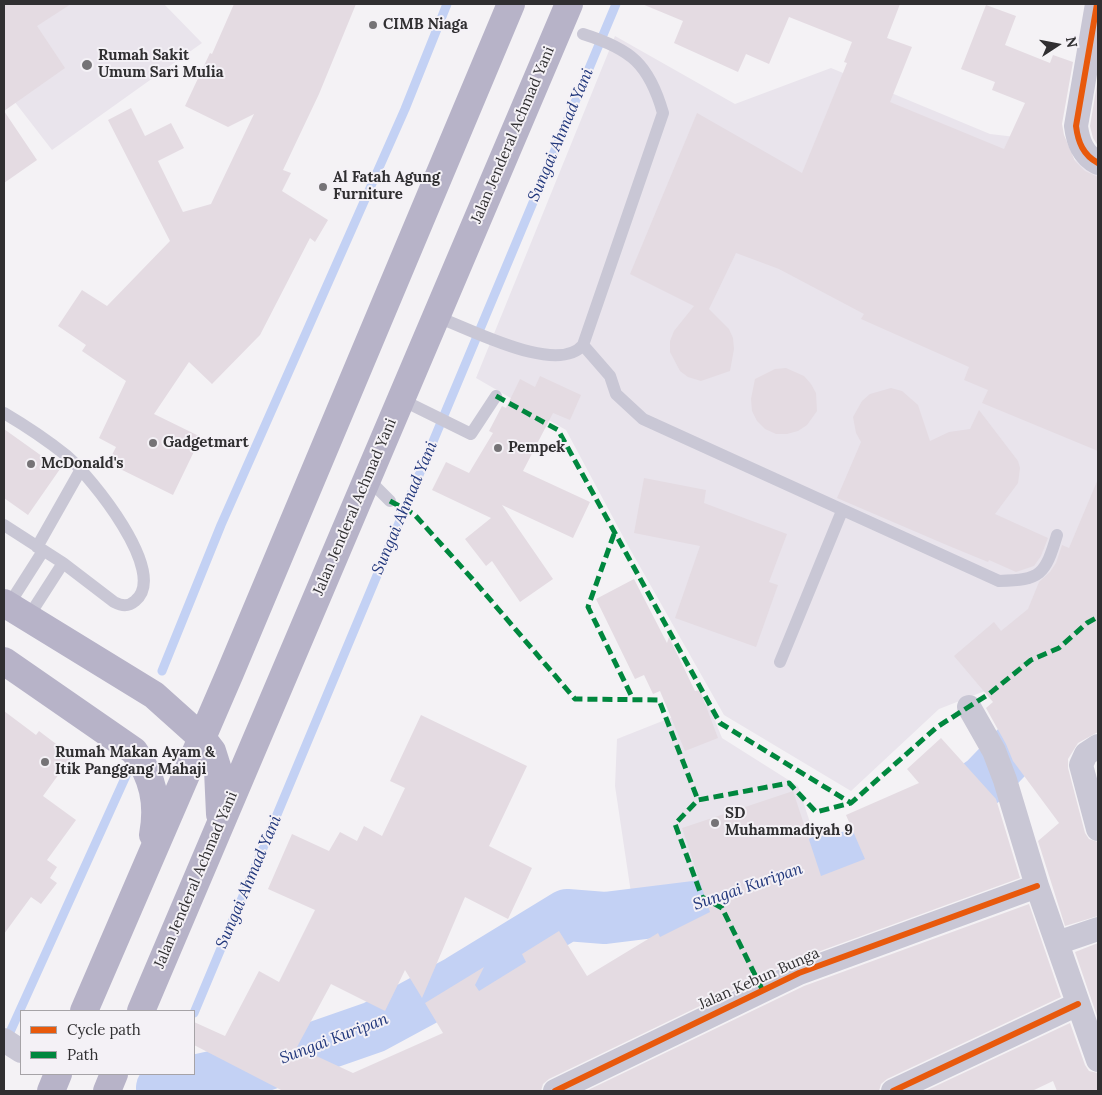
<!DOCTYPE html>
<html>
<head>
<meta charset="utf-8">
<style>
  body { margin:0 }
  #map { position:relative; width:1102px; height:1095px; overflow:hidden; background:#f4f2f5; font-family:Lora,serif }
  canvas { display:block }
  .frame { position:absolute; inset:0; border:5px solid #302f31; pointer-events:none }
  .legend { position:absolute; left:20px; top:1010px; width:175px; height:65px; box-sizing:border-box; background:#f4f1f6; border:1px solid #a6a3a7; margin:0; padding:6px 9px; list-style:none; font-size:15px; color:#302f31 }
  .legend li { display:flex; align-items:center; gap:10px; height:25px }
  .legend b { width:25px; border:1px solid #a6a3a7 }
  .north { position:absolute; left:1032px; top:20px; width:50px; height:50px; -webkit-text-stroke:4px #f4f1f6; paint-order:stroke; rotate:79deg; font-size:14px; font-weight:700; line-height:20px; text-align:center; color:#302f31 }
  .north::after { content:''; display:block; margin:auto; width:18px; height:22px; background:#302f31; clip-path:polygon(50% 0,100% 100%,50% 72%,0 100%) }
</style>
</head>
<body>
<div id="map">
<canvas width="1102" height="1095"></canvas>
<div class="frame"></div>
<ul class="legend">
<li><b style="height:6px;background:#e8590c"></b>Cycle path</li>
<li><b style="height:6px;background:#00873e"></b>Path</li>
</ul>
<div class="north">N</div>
</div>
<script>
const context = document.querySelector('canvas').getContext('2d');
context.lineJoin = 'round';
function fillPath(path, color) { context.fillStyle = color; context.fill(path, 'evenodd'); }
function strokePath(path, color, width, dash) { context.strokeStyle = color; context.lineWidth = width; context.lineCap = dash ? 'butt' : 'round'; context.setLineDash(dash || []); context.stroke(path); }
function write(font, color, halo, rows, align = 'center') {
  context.font = font + ' Lora,serif'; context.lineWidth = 4; context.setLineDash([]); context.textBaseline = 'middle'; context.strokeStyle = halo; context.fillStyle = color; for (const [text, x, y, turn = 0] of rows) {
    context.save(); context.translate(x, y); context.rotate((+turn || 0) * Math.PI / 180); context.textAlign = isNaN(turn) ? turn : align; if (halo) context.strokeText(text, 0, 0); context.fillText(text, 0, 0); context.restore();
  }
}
fillPath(new Path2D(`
  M4 4H164L202 43 52 150 4 88Z
  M615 36 735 104 831 68 990 134 1024 138 1098 170V611L1054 648 990 689 939 709 851 791 724 715 626 542 566 430 476 378Z
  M708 703 722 738 798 786 822 859 724 893 716 990 677 920 631 893 615 786 617 739Z`), '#e9e4ec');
strokePath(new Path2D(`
  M162 671 221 525 405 109 447 4
  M194 1013 616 4
  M6 1041 130 767
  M161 1091 168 1074`), '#c3d1f4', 9);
strokePath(new Path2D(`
  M162 1088 265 1065 374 1027 459 981 567 915 605 918 702 906 829 859 856 857 946 808 985 780 1064 698 1098 674`), '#c3d1f4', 52);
fillPath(new Path2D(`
  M4 4H71L37 26 65 68 4 111 37 160 4 183Z
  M234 4H356L319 94 283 170 291 173 282 191 328 220 315 242 310 238 260 335 212 384 189 362 154 414 201 437 173 495 108 463 116 447 99 438 126 381 82 351 86 345 58 326 82 290 107 306 170 241 108 120 131 108 145 136 171 123 184 148 158 161 183 212 211 204 254 114 228 127 185 106 210 53 212 54Z
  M642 4H900L887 38 912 47 890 102 1004 149 1025 103 992 90 995 82 961 69 986 5 1016 16 1005 45 1050 63 1053 55 1073 62 1062 124 1064 135 1075 161 1085 171 1098 177V451L982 403 988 390 964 380 969 367 861 319 864 314 779 269 736 253 709 309 729 329 733 338 734 349 730 371 701 381 688 377 680 371 670 352V341L674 331 694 306 630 274 697 113 802 173 847 63 844 62 852 42 789 17 769 64 746 54 738 72 674 43 683 21Z
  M1098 78V146L1093 138 1090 126Z
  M786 368 804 376 811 384 816 393 817 411 807 425 798 431 787 434H776L765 429 757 421 752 411 751 399 755 379 775 369Z
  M540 376 581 395 570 420 553 413 523 471 590 502 573 538 502 505 553 579 520 602 492 561 486 566 465 539 491 518 432 490 446 462 469 473 493 433 489 431 502 406 506 408 520 379 535 387Z
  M891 388 902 391 918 405 930 441 949 432 970 429 979 410 1018 461 1020 468 1018 483 995 514 1048 538 1041 556 1034 566 1016 572 989 560 988 562 949 546 837 498 861 442 856 433 853 417 862 401 870 394Z
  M4 429 60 469 28 515 4 498Z
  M644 478 706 490 704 503 787 534 769 582 778 585 756 647 675 618 700 546 634 533Z
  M1098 479V732L1078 743 1068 759V768L1085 833 1089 839 1098 842V916L1065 926 1038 841 1059 823 1013 761 1006 744 986 708 993 702 954 656 994 622 1001 631 1028 609 1039 582 1050 572 1056 563 1062 545 1069 548Z
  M634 579 667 643 669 637 695 691 700 690 718 738 685 751 660 691 653 694 644 675 635 679 596 599Z
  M4 711 36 735 39 731 72 756 43 796 76 820 47 860 57 867 50 878 57 883 41 904 31 897 4 934Z
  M421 715 527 766 489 846 532 868 508 919 465 897 422 998 405 970 385 1011 331 984 297 1047 353 1073 443 1033 425 1003 484 967 475 985 479 991 526 962 522 954 559 931 587 976 658 933 660 937 710 912 682 828 793 791 821 876 865 859 846 815 919 783 907 769 941 738 996 799 1020 878 793 961 549 1079 543 1084 541 1091H283L194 1045V1022L225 1036 259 971 279 982 315 910 268 889 292 834 329 851 340 832 357 841 364 826 382 836 405 788 390 781Z
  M1029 904 1061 997 887 1079 881 1084 879 1091H586L804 986Z
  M1098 943V1019L1075 952Z
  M1070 1023 1085 1065 1089 1071 1098 1073V1091H1057L1053 1081 1032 1091H925Z`), '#e4dbe2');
strokePath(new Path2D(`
  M437 317C469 328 557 376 583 345L663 113C649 64 631 49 583 34
  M583 345 610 376 616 394 643 419 999 581C1041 580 1045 575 1057 535
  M400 399 471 434 496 396
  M4 413C26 426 47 440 67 456 90 476 170 573 135 601 128 607 122 606 114 602L63 563 4 525
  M367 478 390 501
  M37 547 80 471
  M8 606 43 551
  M27 619 63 563
  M780 662 842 511`), '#c9c7d5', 12);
strokePath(new Path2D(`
  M1097 4 1076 126C1078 142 1083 155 1098 163
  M969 707 994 751 1005 780 1037 886 1098 1060
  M1098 746 1086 754 1081 765 1098 829
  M1057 943 1098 929
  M4 1040 21 1051
  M555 1091 799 973 1037 886
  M893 1091 1078 1004`), '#c9c7d5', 24);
strokePath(new Path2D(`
  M4 603 154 695 202 738 212 751 218 770 220 814
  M4 661 134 751C153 777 159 803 153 835
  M84 1011 230 673 511 4
  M141 1011 569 4
  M51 1091 58 1074
  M107 1091 114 1074`), '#b7b3c8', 28);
strokePath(new Path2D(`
  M496 396 558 430 720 723 851 803
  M390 501 414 514 476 583 575 699 659 700 698 800
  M614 534 588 607 633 699
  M762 989 722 908 702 897 675 824 698 800 789 783 816 812 851 803 937 727 989 694 1031 660 1059 648 1087 623 1098 617`), '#00873e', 5, [10, 5]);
strokePath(new Path2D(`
  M1097 4 1076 126C1078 142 1083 155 1098 163
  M555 1091 799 973 1037 886
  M893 1091 1078 1004`), '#e8590c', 6);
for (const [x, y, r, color] of [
  [373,25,5,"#757376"],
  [87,65,6,"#757376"],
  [323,187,5,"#757376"],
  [153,443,5,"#757376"],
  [498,448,5,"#757376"],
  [31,464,5,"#757376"],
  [45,762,5,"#757376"],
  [715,823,5,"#757376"]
]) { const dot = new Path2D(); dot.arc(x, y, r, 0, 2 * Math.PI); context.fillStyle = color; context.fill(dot); strokePath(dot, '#f4f1f6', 2); }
write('bold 15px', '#302f31', '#f4f1f6', [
  ["CIMB Niaga",383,25],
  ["Rumah Sakit",98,56],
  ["Umum Sari Mulia",98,73],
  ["Al Fatah Agung",333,178],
  ["Furniture",333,195],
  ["Gadgetmart",163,443],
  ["Pempek",508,448],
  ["McDonald's",41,464],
  ["Rumah Makan Ayam &",55,753],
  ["Itik Panggang Mahaji",55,770],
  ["SD",725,814],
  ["Muhammadiyah 9",725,831]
], 'left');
write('15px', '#302f31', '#f4f1f6', [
  ["Jalan Jenderal Achmad Yani",513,135,-67],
  ["Jalan Jenderal Achmad Yani",355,507,-67],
  ["Jalan Jenderal Achmad Yani",196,880,-67],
  ["Jalan Kebun Bunga",759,979,-24]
]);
write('italic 16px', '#20367b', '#f4f1f6', [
  ["Sungai Ahmad Yani",561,135,-67],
  ["Sungai Ahmad Yani",405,508,-67],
  ["Sungai Ahmad Yani",249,882,-67],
  ["Sungai Kuripan",748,887,-19],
  ["Sungai Kuripan",334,1039,-21]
]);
</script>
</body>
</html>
